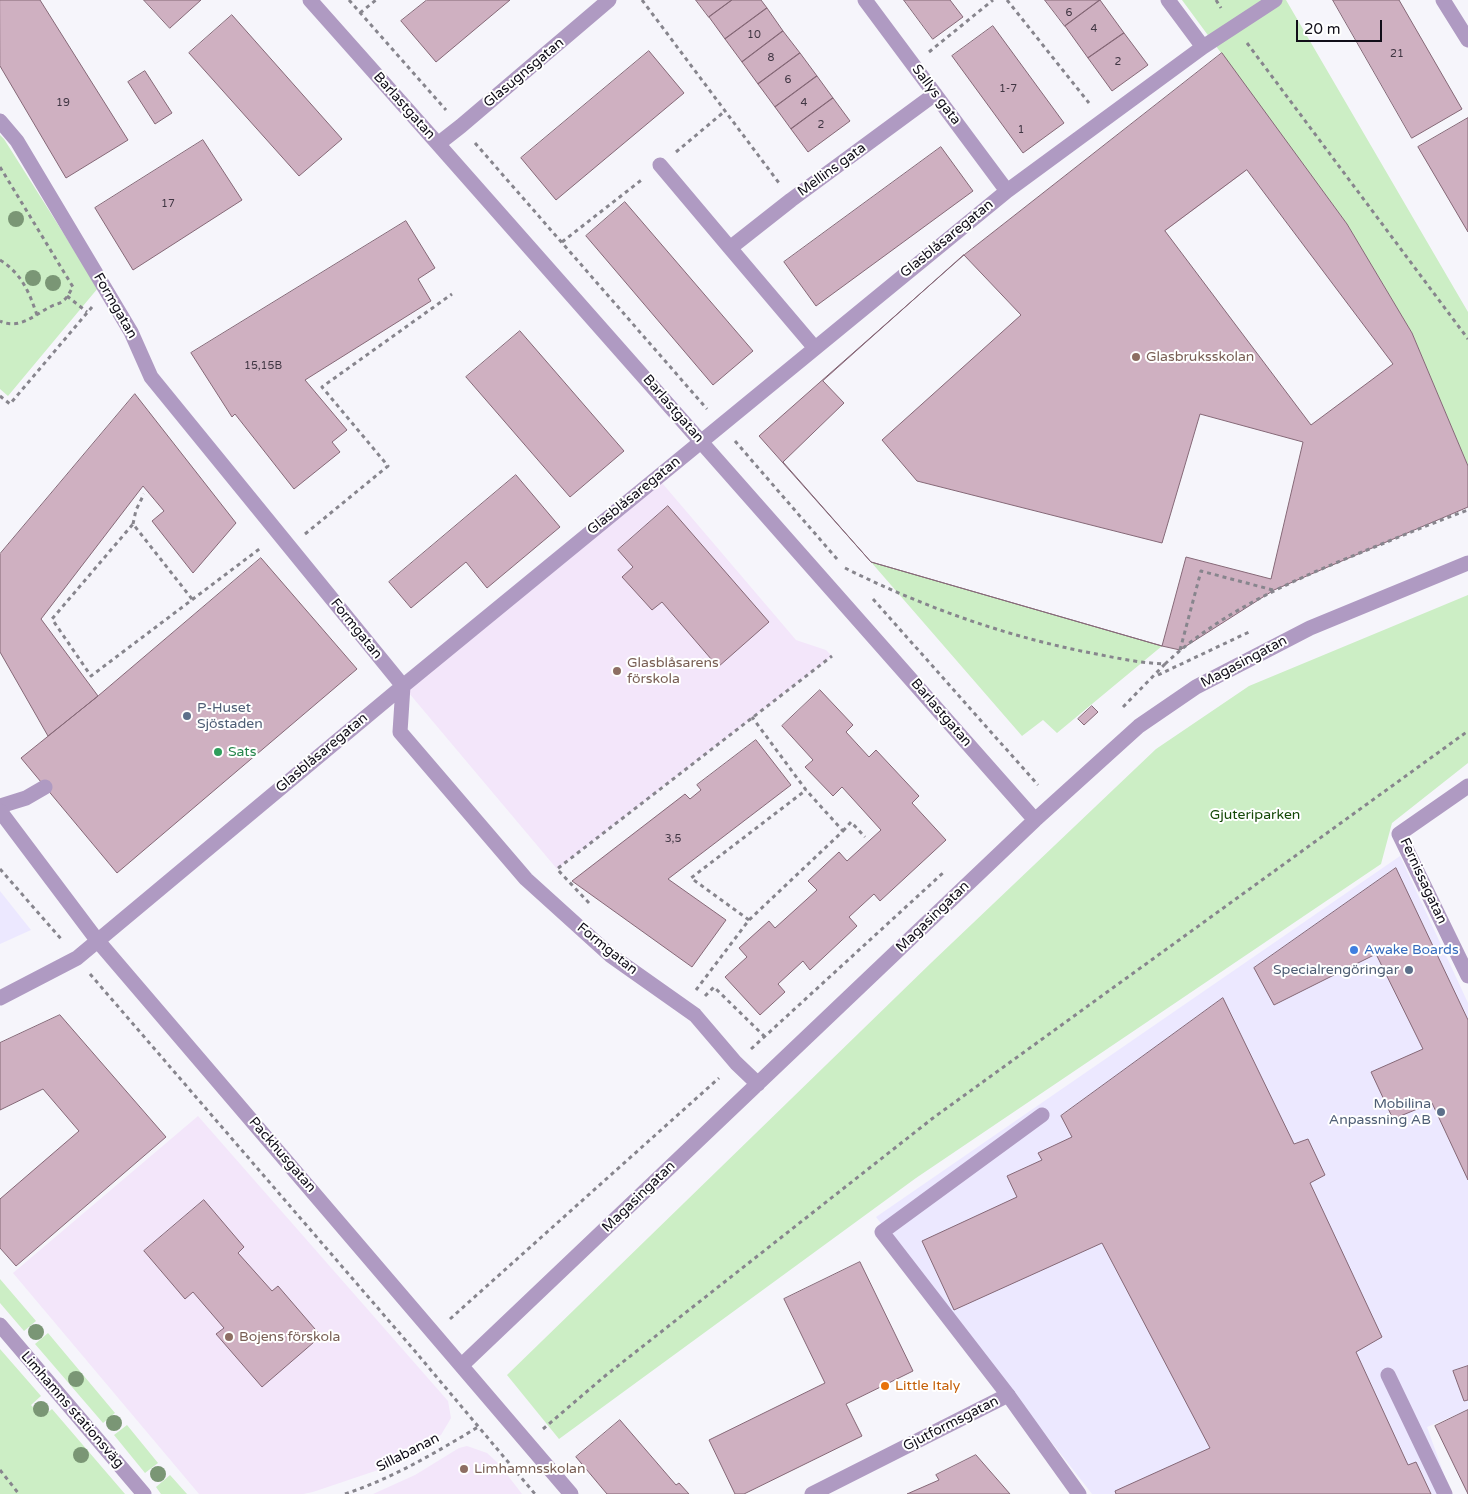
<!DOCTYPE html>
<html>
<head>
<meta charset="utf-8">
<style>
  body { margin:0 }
  #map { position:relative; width:1468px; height:1494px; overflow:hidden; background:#f6f5fb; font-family:"Varela Round",sans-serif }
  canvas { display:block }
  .scale { position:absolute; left:1296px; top:20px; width:86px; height:22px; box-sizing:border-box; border:2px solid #110e19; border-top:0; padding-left:6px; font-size:15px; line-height:18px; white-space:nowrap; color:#110e19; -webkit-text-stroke:4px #fff; paint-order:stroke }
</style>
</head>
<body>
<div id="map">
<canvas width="1468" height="1494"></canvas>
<div class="scale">20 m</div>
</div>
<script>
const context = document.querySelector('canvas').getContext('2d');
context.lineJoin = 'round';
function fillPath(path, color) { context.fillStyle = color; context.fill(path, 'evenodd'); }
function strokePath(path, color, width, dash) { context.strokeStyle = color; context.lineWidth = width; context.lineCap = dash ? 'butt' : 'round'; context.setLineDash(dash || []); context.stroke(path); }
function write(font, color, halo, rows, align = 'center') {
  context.font = font + ' "Varela Round",sans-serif'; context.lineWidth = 4; context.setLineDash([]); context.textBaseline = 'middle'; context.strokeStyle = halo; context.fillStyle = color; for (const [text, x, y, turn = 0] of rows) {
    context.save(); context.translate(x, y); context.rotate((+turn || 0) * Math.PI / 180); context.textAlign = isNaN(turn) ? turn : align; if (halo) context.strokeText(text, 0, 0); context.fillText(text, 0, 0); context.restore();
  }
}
fillPath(new Path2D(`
  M1400 856 1468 1003V1410L1427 1427 1451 1494H1092L876 1217Z
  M0 891 31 930 0 944Z`), '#ece8ff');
fillPath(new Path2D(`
  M657 477 796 640 826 650 832 656 557 869 403 686Z
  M198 1116 448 1401 451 1418 441 1435 381 1469 313 1492 303 1494H199L13 1273Z
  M467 1446 487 1453 499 1464 522 1494H373L415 1475 459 1448Z`), '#f3e6fa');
fillPath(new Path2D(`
  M1182 0H1286L1468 312V466L1412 333 1347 224Z
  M0 135 4 139 98 288 8 396 0 389Z
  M871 562 1162 646 1057 733 1043 720 1022 736Z
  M1468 595V763L1392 823 1381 864 916 1178 559 1439 507 1375 932 962 1156 749 1249 686Z
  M0 1279 36 1321 24 1331 0 1303Z
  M48 1333 115 1413 103 1423 35 1344Z
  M0 1349 41 1396 31 1405 42 1417 52 1409 125 1494H0Z
  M127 1425 158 1463 145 1473 114 1435Z
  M170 1475 187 1494H161L156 1487Z`), '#cceec5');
const building = new Path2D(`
  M0 0H40L128 140 66 178 0 66Z
  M144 0H201L170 28Z
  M427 0H510L436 62 401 21Z
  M696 0H732L709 17Z
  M732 0H761L767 8 725 39 709 17Z
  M904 0H950L963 17 933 39Z
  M1045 0H1100L1065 26Z
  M1100 0 1124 33 1088 58 1065 26Z
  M1333 0H1399L1462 109 1412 138Z
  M767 8 783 31 742 62 725 39Z
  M232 15 342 139 299 176 189 53Z
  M993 26 1064 123 1023 153 952 56Z
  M783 31 800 53 758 84 742 62Z
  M1124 33 1148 65 1112 91 1088 58Z
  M649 51 684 93 556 200 521 158Z
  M800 53 817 76 775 107 758 84Z
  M1222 53 1347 224 1412 333 1468 466V507L1274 590 1180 650 1162 646 871 562 759 436 964 255Z
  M145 71 172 113 155 124 128 82Z
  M817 76 833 98 791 129 775 107Z
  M833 98 850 121 808 152 791 129Z
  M1468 118V232L1418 147Z
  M203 140 242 200 133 270 95 208Z
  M941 147 973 191 816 306 784 262Z
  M1247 170 1393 364 1311 425 1165 231Z
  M625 202 753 351 713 385 586 236Z
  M406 221 435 268 418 279 431 301 305 380 347 430 332 442 340 452 294 489 235 414 232 417 191 353Z
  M964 255 1021 315 882 440 917 481 1162 543 1200 414 1303 442 1271 579 1186 557 1162 646 871 562 783 462 844 403 823 381Z
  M520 331 624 451 570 497 466 377Z
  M135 394 236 523 193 573 152 521 164 511 143 486 41 619 98 696 48 736 0 652V554Z
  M516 475 560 527 487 588 466 562 411 608 389 582Z
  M668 506 769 622 718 667 662 602 652 610 622 577 633 567 618 550Z
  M261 558 357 669 117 873 21 758 98 696Z
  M820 690 853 725 846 732 869 757 876 750 919 796 912 803 946 840 880 901 874 894 849 917 857 926 810 970 803 961 778 984 785 992 760 1015 725 977 747 957 739 948 769 921 775 928 817 890 808 881 839 852 847 861 881 830 842 787 833 796 805 767 813 760 782 726Z
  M1092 706 1098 712 1084 725 1078 719Z
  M756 740 791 785 668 879 726 920 692 967 572 881 685 794 690 799 701 790 697 785Z
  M1396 868 1468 1020V1180L1432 1103 1393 1119 1371 1072 1423 1049 1376 954 1274 1005 1254 968Z
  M1223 998 1294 1144 1308 1139 1325 1175 1310 1183 1382 1337 1356 1352 1408 1465 1416 1462 1431 1494H1116L1115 1491 1210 1448 1102 1243 954 1310 922 1241 1017 1197 1007 1176 1042 1160 1038 1153 1072 1137 1061 1116Z
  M60 1015 166 1137 16 1266 0 1248V1199L79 1131 43 1089 0 1110V1043Z
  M204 1200 244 1247 238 1253 272 1291 278 1286 321 1336 262 1387 216 1334 224 1328 193 1292 185 1299 144 1251Z
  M860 1262 913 1371 846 1404 862 1436 744 1494H735L709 1440 825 1383 784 1299Z
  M1468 1366V1400L1464 1401 1453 1371Z
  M1468 1410V1494L1435 1426Z
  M620 1420 676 1485 679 1483 689 1494H607L576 1457Z
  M976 1455 1010 1494H907L939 1480 936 1475Z`);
fillPath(building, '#cfb0c1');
strokePath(building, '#856877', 1);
strokePath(new Path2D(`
  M349 0 446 110
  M642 0 779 183
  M1007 0 1089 103
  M1216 0 1221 8
  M360 13 376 0
  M1247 43 1468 339
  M929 52 993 0
  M475 143 707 409
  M676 152 725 111
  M0 167 73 287C70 291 68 297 64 300 61 304 55 304 50 307 34 315 20 330 0 321
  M562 242 644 178
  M0 260C22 274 29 292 37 315
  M67 296 87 312
  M0 396 10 404 92 307
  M735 441 837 559
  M133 524 136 510 144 494
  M305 534 388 466 322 387 452 294
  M845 568C921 606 1002 635 1086 652 1112 657 1138 663 1165 664L1121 709
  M192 599 133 524 52 619 91 676 262 547
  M873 599 1038 785
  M1180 650 1201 571 1273 590
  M1165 664C1221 611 1292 581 1362 552 1397 538 1432 523 1468 510
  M1158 675 1249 632
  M843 831 851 822 865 837
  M0 869 62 940
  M589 903 557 869 832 656
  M749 920 691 878 806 790
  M90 974 414 1350 535 1494
  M696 990 749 920 843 831 806 790 752 717
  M705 996 714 987 765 1037
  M751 1049 944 872
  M450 1319 719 1078
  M543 1429 605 1376 933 1118 1468 731
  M0 1470 19 1494
  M345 1494C393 1478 435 1453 478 1427`), '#87858d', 3, [4, 4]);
strokePath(new Path2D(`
  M0 806 26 798 45 787
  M1042 1115 882 1232 1008 1395 1079 1494
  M1388 1375 1445 1494`), '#af9ac2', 15);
strokePath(new Path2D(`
  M310 0 438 144 1035 820
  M865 0 1007 191
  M1168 0 1203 47
  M1443 0 1468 40
  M0 121 17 141 131 332 151 377 403 686 400 732 526 879 610 955 695 1015 736 1063 758 1084
  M438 144 461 126 609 0
  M660 165 730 248
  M814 347 730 248 791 200 935 94
  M1468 786 1399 834 1468 976
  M0 811 97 940 571 1494
  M0 998 77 958 403 686 1007 191 1203 47 1275 0
  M0 1325 144 1494
  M462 1365 1035 820 1139 726 1196 687 1310 628 1468 563
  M812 1494 1008 1395`), '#af9ac2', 15);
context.fillStyle = '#7a9675';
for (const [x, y] of [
  [16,219],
  [33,278],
  [53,283],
  [36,1332],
  [76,1379],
  [41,1409],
  [114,1423],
  [81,1455],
  [158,1474]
]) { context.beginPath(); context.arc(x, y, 8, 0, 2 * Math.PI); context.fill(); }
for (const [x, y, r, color] of [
  [1136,357,5,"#8d6e63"],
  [617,671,5,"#8d6e63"],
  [187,716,5,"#5c6f8a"],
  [218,752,5,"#2e9e5b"],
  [1354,950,5,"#3f7fe0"],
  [1409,970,5,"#5c6f8a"],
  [1441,1112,5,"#5c6f8a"],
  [229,1337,5,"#8d6e63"],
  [885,1386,5,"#e8710a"],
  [464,1469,5,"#8d6e63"]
]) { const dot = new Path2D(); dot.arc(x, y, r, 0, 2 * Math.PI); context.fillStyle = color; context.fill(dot); strokePath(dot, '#fff', 2); }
write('11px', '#403643', null, [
  ["6",1069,13],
  ["4",1094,29],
  ["10",754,35],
  ["21",1397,54],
  ["8",771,58],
  ["2",1118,62],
  ["6",788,80],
  ["1-7",1008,89],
  ["19",63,103],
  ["4",804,103],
  ["2",821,125],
  ["1",1021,130],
  ["17",168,204],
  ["15,15B",263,366],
  ["3,5",673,839]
]);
write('14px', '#110e19', '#fff', [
  ["Glasugnsgatan",524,73,-40],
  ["Sallys gata",936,95,53],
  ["Barlastgatan",404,106,48],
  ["Mellins gata",832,170,-36],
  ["Glasblåsaregatan",947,239,-39],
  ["Formgatan",115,306,60],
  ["Barlastgatan",673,409,49],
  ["Glasblåsaregatan",634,496,-39],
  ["Formgatan",356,629,51],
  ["Magasingatan",1244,662,-28],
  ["Barlastgatan",941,713,49],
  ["Glasblåsaregatan",322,753,-40],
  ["Fernissagatan",1423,881,65],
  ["Magasingatan",933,917,-44],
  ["Formgatan",607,949,39],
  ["Packhusgatan",282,1155,49],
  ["Magasingatan",639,1197,-44],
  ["Limhamns stationsväg",72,1410,49],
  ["Gjutformsgatan",951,1424,-27],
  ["Sillabanan",408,1453,-27]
]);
write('14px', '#785e54', '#fff', [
  ["Glasbruksskolan",1146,357],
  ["Glasblåsarens",627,663],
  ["förskola",627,679],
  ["Bojens förskola",239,1337],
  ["Limhamnsskolan",474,1469]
], 'left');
write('14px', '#4e5e75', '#fff', [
  ["P-Huset",197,708,"left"],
  ["Sjöstaden",197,724,"left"],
  ["Specialrengöringar",1399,970],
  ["Mobilina",1431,1104],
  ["Anpassning AB",1431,1120]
], 'right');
write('14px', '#27864d', '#fff', [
  ["Sats",228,752]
], 'left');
write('14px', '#154807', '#fff', [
  ["Gjuteriparken",1255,815]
]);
write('14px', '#366cbe', '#fff', [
  ["Awake Boards",1364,950]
], 'left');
write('14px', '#c56008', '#fff', [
  ["Little Italy",895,1386]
], 'left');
</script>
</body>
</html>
